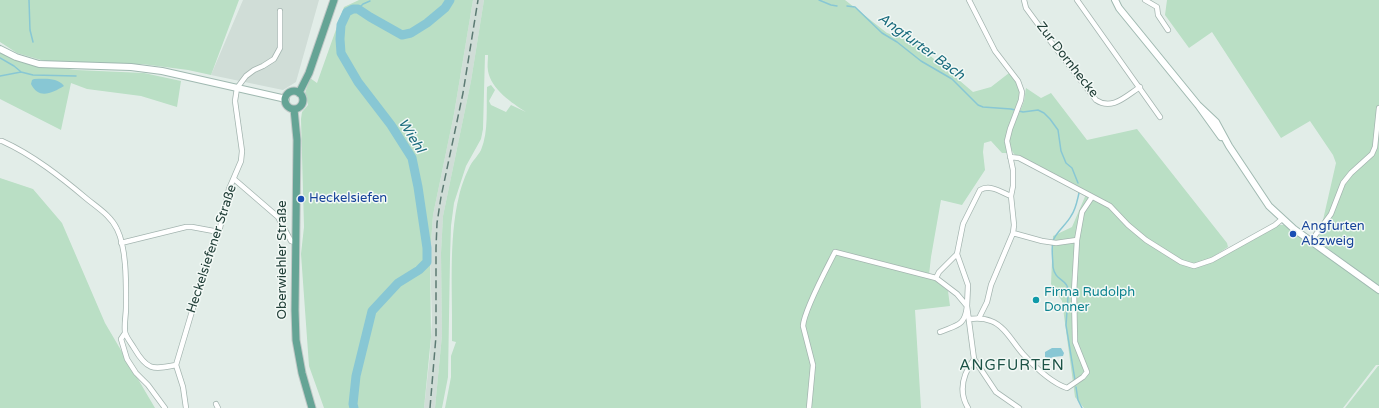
<!DOCTYPE html>
<html>
<head>
<meta charset="utf-8">
<style>
  body { margin:0 }
  canvas { display:block; background:#e2ede8 }
</style>
</head>
<body>
<canvas width="1379" height="408"></canvas>
<script>
const context = document.querySelector('canvas').getContext('2d');
context.lineJoin = 'round';
function fillPath(path, color) { context.fillStyle = color; context.fill(path, 'evenodd'); }
function strokePath(path, color, width, dash) { context.strokeStyle = color; context.lineWidth = width; context.lineCap = dash ? 'butt' : 'round'; context.setLineDash(dash || []); context.stroke(path); }
function write(font, color, halo, rows, align = 'center') {
  context.font = font + ' "Varela Round",sans-serif'; context.lineWidth = 3; context.setLineDash([]); context.textBaseline = 'middle'; context.strokeStyle = halo; context.fillStyle = color; for (const [text, x, y, turn = 0] of rows) {
    context.save(); context.translate(x, y); context.rotate((+turn || 0) * Math.PI / 180); context.textAlign = isNaN(turn) ? turn : align; if (halo) context.strokeText(text, 0, 0); context.fillText(text, 0, 0); context.restore();
  }
}
fillPath(new Path2D(`
  M243 0H319L296 82 283 90 211 75Z
  M473 0H484L471 81 443 216 441 253 442 335 435 408H424L430 355 432 320 430 256 433 215 454 114Z`), '#d0ddd7');
fillPath(new Path2D(`
  M0 0H239L211 75 188 70 142 64 51 63 17 53 0 42Z
  M359 0H473L454 114 433 215 430 256 431 337 424 408H324L309 366 301 254 304 227 301 119 302 112 308 105 305 93 310 78 317 83 344 7Z
  M484 0H845L887 33 914 42 973 92 991 87 1009 73 1018 83 1020 95 1010 126 1008 153H1002L991 141 984 143 983 152 985 170 962 205 941 200 931 257 929 275 948 291 950 306 915 310 921 408H445L451 377V356L456 342 452 341C453 295 448 241 459 196 461 187 465 176 469 168 472 161 478 156 481 150 489 131 486 107 487 87L491 85 495 90 489 101 491 105 506 112 511 105 526 112C512 103 491 89 488 71 487 66 488 60 488 55H485L483 129 481 139 466 166 454 203 451 226 450 258 448 377 442 408H435L442 335 441 253 443 216 471 81Z
  M1167 0H1379V286L1319 242V236L1327 223 1323 220 1336 163 1333 155 1310 121 1281 138 1212 32 1189 48 1165 15Z
  M0 53 24 63 76 70 144 73 181 81 177 107 141 96 87 89 71 83 61 130 0 99Z
  M1026 88 1041 98 1051 93 1087 140 1137 129 1227 243 1228 247 1211 258 1187 266 1199 267 1208 264 1274 227 1279 225H1284L1379 292V365H1376L1343 408H1084L1075 397 1062 301 1051 284 1053 236 1072 227 1087 192 1014 154C1002 137 1019 117 1024 101 1025 97 1025 92 1026 88Z
  M0 178 33 189 62 223 105 323 155 408H0Z
  M1378 366H1379V408H1345Z`), '#badfc5');
fillPath(new Path2D(`
  M34 79C44 79 57 77 64 86 52 93 39 100 31 84L32 80Z
  M1052 348H1061L1064 353 1063 356 1053 357 1049 359 1045 357V352Z`), '#88c7d4');
strokePath(new Path2D(`
  M29 0 30 30 33 42
  M819 0 831 5 837 6
  M847 6 855 7 882 33 897 42 921 61 952 79 978 105 983 107 1011 109 1023 112 1038 110 1044 113 1050 119 1058 130 1061 151 1066 163 1072 168 1078 183
  M358 9 363 4 370 1
  M0 58 14 66 20 71
  M0 76 21 72 33 75 76 76
  M1068 289C1067 279 1055 281 1053 267 1053 260 1051 248 1053 241 1055 233 1067 224 1071 216 1076 209 1077 201 1079 193
  M1068 296 1066 325 1075 380
  M1076 387 1078 400 1082 408`), '#88c7d4', 1.5);
strokePath(new Path2D(`
  M354 408 353 404 356 376 372 311 398 283 419 270 427 262V248L418 187 412 158 391 125 358 82 341 53 340 39 341 25 347 12 353 9H358L370 17 402 35 411 33 427 23 445 8 450 0`), '#88c7d4', 9);
const minor = new Path2D(`
  M969 0 995 51 1018 81 1022 92 1021 100 1010 129 1007 141 1013 170V186L1011 196 1014 225 1013 233 991 285 987 302 979 318
  M1024 0 1026 8 1054 46 1096 100C1112 111 1126 96 1140 87
  M1077 0 1160 117
  M1145 0 1157 7 1158 15 1168 30
  M0 141H2C33 155 61 177 87 199 98 208 111 216 117 229 127 249 126 285 126 307 126 315 124 324 125 332 126 337 131 343 134 348 147 370 152 370 176 365
  M1010 157 1019 158 1110 206 1128 225 1146 240 1181 262 1194 266 1212 260 1275 225 1282 219
  M234 179 278 217 291 241 295 242
  M1011 196C1001 192 990 184 980 190L963 224 957 254 968 285 967 306 974 359 996 392 1019 408
  M1013 233 1042 241 1056 243 1077 240
  M1311 241 1331 214 1343 183 1351 173 1372 154 1375 147 1379 108
  M121 243 186 227H192L219 232
  M936 278 957 294 967 306C965 326 957 325 940 332
  M969 319C976 318 984 318 991 321 1005 326 1013 343 1023 354 1034 366 1052 383 1067 388L1083 377 1087 372 1075 342 1074 292 1077 240 1082 212 1092 197
  M125 333 121 339 127 359 136 373 148 385 165 408
  M216 404 218 408
  M186 408 183 387 176 365 204 271 219 232 229 189 241 161 242 151 235 101 237 88 246 76 254 70 263 66 274 59 280 48V11
  M809 408 813 365 803 326C804 310 827 268 835 252L936 278 939 272 957 254
  M968 408C958 391 963 374 974 359`);
const secondary = new Path2D(`
  M1115 0 1119 8 1198 105 1221 137
  M0 49 16 57 39 64 131 67 162 71 286 99
  M1198 105 1216 122 1229 146 1269 206 1294 229 1379 290`);
const primary = new Path2D(`
  M285 100a9 9 0 1 1 18 0a9 9 0 1 1-18 0Z
  M299 93 309 73 334 0
  M294 109 297 140 295 310 296 340 302 373 312 408`);
strokePath(minor, '#a4b5b0', 6);
strokePath(secondary, '#a0b9b1', 8);
strokePath(primary, '#c1c9c7', 9);
strokePath(minor, '#fff', 4.5);
strokePath(secondary, '#fff', 6);
strokePath(primary, '#65a495', 7);
strokePath(new Path2D(`
  M430 408 436 336V248L437 223 441 197 463 93 478 0`), '#5c7a73', 1.5, [8, 4]);
for (const [x, y, r, color] of [
  [301,199,4,"#1a4fb4"],
  [1293,234,4,"#1a4fb4"],
  [1036,300,4,"#0f9aa8"]
]) { const dot = new Path2D(); dot.arc(x, y, r, 0, 2 * Math.PI); context.fillStyle = color; context.fill(dot); strokePath(dot, '#f3f9f6', 1.5); }
write('13px', '#213f38', '#f3f9f6', [
  ["Zur Dornhecke",1067,60,52],
  ["Heckelsiefener Straße",212,249,-72],
  ["Oberwiehler Straße",283,260,-90]
]);
write('13px', '#164399', '#f3f9f6', [
  ["Heckelsiefen",309,199],
  ["Angfurten",1301,227],
  ["Abzweig",1301,242]
], 'left');
write('13px', '#0d838f', '#f3f9f6', [
  ["Firma Rudolph",1044,293],
  ["Donner",1044,308]
], 'left');
write('italic 14px', '#196b7d', '#f3f9f6', [
  ["Angfurter Bach",921,47,36],
  ["Wiehl",411,136,58]
]);
context.letterSpacing = '1px';
write('15px', '#1c5246', '#f3f9f6', [
  ["ANGFURTEN",1012,366]
]);
context.letterSpacing = '0px';
</script>
</body>
</html>
